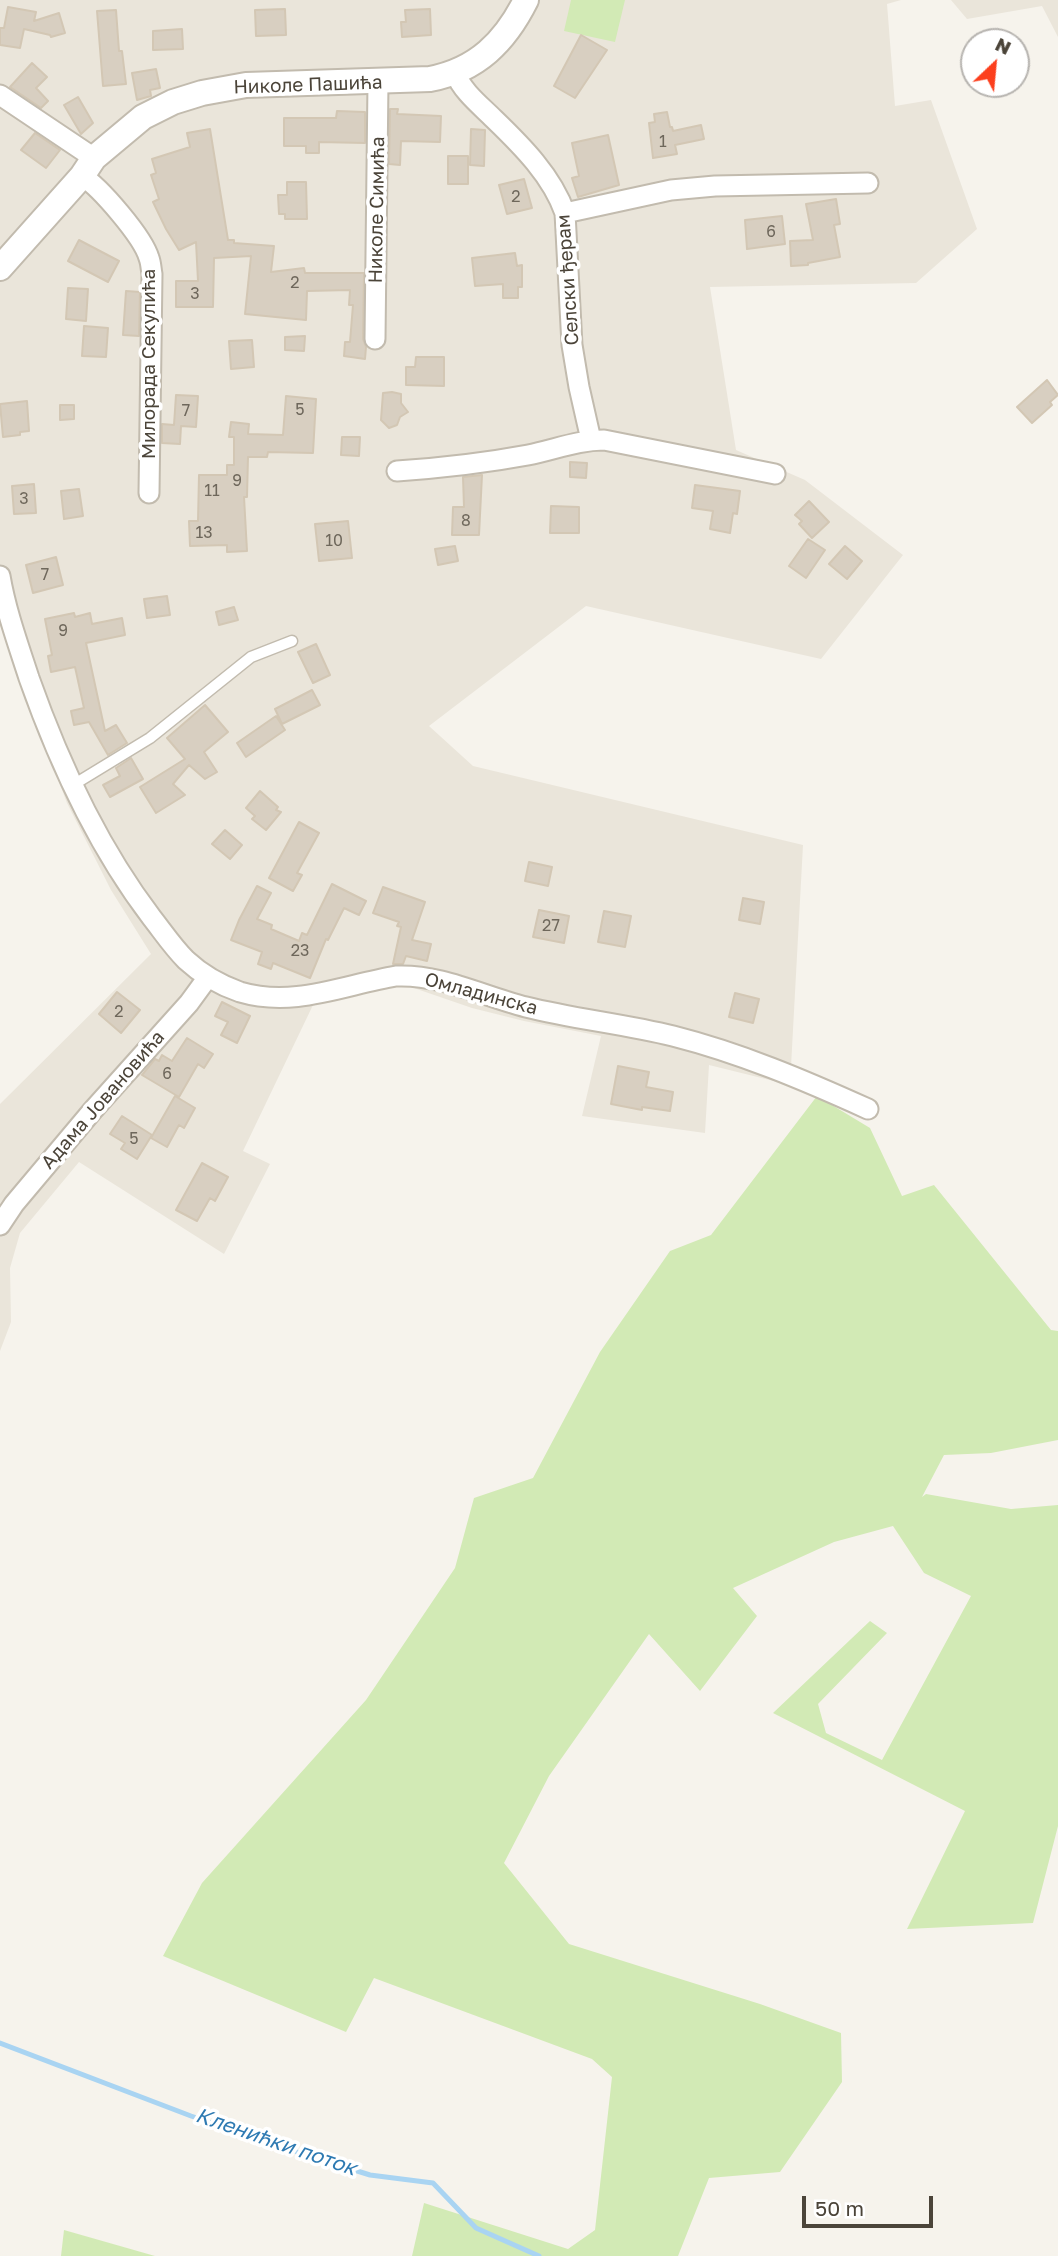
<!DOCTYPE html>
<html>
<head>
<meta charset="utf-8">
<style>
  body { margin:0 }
  #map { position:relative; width:1058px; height:2256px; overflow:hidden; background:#f6f3ec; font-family:"Golos Text",sans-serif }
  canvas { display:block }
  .north { position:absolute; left:960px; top:28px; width:70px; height:70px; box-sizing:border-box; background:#fff; border:2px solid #b7b4b0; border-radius:50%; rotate:26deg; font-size:19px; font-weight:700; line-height:28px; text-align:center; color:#4b4439 }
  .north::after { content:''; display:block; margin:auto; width:24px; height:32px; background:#fc3f1d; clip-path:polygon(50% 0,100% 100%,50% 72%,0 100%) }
  .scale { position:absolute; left:802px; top:2196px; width:131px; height:32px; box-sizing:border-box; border:4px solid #4b4439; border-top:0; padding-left:9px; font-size:21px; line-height:24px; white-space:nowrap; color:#4b4439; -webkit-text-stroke:5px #fff; paint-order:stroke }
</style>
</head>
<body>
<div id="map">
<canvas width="1058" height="2256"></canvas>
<div class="north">N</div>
<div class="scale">50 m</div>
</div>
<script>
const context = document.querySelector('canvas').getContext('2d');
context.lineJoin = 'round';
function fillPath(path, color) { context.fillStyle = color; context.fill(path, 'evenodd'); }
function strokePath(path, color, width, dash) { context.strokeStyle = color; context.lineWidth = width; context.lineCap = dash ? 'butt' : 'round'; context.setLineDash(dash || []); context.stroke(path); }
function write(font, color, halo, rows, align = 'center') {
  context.font = font + ' "Golos Text",sans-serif'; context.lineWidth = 7; context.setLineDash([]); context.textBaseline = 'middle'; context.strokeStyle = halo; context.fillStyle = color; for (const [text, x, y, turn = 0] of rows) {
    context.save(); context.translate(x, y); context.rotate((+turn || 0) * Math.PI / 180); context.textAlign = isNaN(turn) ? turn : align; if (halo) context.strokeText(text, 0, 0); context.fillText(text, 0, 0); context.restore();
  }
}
fillPath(new Path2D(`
  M0 0H901L887 4 895 106 931 100 977 229 916 283 710 287 736 450 805 480 903 555 821 659 586 606 429 726 473 766 803 845 790 1085 709 1065 705 1133 582 1116 601 1036 524 1021 472 1008 411 987 353 986 313 1005 243 1151 270 1164 224 1254 79 1162 20 1233 10 1268 11 1322 0 1351V1104L151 954 111 890 67 803 0 625Z
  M951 0H1058V37L1042 6 967 19Z`), '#eae5da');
fillPath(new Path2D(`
  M571 0H625L615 42 564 31Z
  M817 1096 870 1128 902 1196 934 1185 1051 1330 1058 1331V1440L991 1453 944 1455 922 1497 926 1494 1011 1509 1058 1505V1826L1033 1923 907 1929 965 1811 773 1713 870 1621 887 1633 818 1704 826 1733 882 1760 971 1596 924 1573 893 1526 834 1542 733 1588 757 1616 700 1691 649 1634 549 1776 504 1863 569 1944 760 2004 841 2033 842 2082 780 2172 709 2178 678 2256H412L424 2203 568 2249 595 2230 612 2077 592 2059 374 1978 346 2032 163 1956 202 1883 366 1700 455 1568 474 1498 533 1478 600 1352 670 1251 711 1235Z
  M64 2230 155 2256H61Z`), '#d2eab5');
strokePath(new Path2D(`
  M0 2043 191 2116 300 2153 370 2175 433 2183 476 2228 539 2256`), '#a9d4f2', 5);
const building = new Path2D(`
  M8 7 36 12 34 21 59 13 65 33 51 37 50 35 24 29 20 48 0 45V28H4Z
  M285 9 286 35 256 36 255 10Z
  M430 9 431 35 402 37 401 22H406L405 10Z
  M116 10 119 51H122L126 84 103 86 97 11Z
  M182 29 183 49 153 50V31Z
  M581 35 607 50 575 98 554 86Z
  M32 63 47 77 36 88 48 101 41 108 10 87Z
  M156 69 160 88 150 90 151 96 137 100 132 73Z
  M78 97 93 123 81 134 64 105Z
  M390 109H398L397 114 441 116 440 142 401 141 400 165 389 164Z
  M337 111 365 112V143L319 142V153H306V146H284V118H336Z
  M667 112 670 127H672L673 131 701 125 704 139 675 145 677 154 653 158 649 123 655 122 654 114Z
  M210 129 228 240H234V243L274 246 271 272 304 268 305 273H364L363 339 366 347 365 359 344 356 345 342H350L353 305H349L350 290 307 291 306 320 245 314 251 256 214 258 213 307H176V281H198L196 242 179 250 166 229 153 202 159 199 151 175 156 173 152 159 190 147 187 133Z
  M471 129 485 130 484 166 470 165Z
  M35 133 60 150 46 168 21 150Z
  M608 135 619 185 578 197 572 178 579 176 572 143Z
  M448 156H468V184H448Z
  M524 179 532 208 507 214 499 185Z
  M287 182H306L307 219H285V214H279L278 195H287Z
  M836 199 840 224 834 225 840 257 808 263V265L791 266 790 241 813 240 806 204Z
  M782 216 785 244 747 249 745 220Z
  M79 240 119 261 108 282 68 261Z
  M515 253 517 266 522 265V287H518V298H503V284L475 286 472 258Z
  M68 288 88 289 86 321 66 319Z
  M126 291 140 292 139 336 123 335Z
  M84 326 108 328 106 357 82 356Z
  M305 336 304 351 285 350V337Z
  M252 340 254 367 231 369 229 341Z
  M416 357H444V386L406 385V367H415Z
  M1047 380 1058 395 1050 402 1052 405 1032 423 1017 407Z
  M392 392 401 394V403L408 412 400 417 397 425 389 428 381 420 383 393Z
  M176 395 198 396 196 427 181 426 180 444 162 443V424L174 425Z
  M286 396 316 399 313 453 268 452 267 457H248L247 497H244L247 551 227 552V545L190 546 189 521H198L199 475H227V465H234V437H229L231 422 249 424 248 434 283 435Z
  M27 401 29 431 20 432V435L3 437 0 404Z
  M60 405H74V419L60 420Z
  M342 437H360L359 456 341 455Z
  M570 462 587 463 586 478 570 477Z
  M482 475 479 535H452L453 507H464L463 477Z
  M34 484 36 513 14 514 12 486Z
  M695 485 740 491 737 514 733 513 730 533 710 529 713 511 692 508Z
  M79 489 83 516 64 519 61 491Z
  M809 501 829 522 812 538 799 524 802 521 795 515Z
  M551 506 579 507V533H550Z
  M348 521 352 558 319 561 315 524Z
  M808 539 825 550 806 578 789 566Z
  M455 546 458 561 438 565 435 549Z
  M845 546 862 561 847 579 829 564Z
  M56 557 63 585 33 593 26 565Z
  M167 596 170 615 147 618 144 599Z
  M234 607 238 620 219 625 216 612Z
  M74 613 75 617 90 613 92 624 122 618 125 635 86 643 105 731 116 725 127 743 108 755 89 722 74 725 71 711 84 708 75 667 51 672 48 656 52 655 45 619Z
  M316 644 330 675 313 683 298 652Z
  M312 690 320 705 282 724 275 709Z
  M205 705 228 732 204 752 217 772 205 779 189 765 173 784 185 795 156 813 140 787 185 759 167 738Z
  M276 716 285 730 246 757 237 743Z
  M131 758 143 779 110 797 103 785 120 776 116 768Z
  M260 791 278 807 276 810 281 812 266 830 252 819 255 816 246 808Z
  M299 822 319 833 297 873 302 875 293 891 269 878Z
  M225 830 242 845 230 859 212 844Z
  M529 862 552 867 548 886 525 881Z
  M332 884 366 901 359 915 344 908 328 940 326 939 310 978 273 963 271 969 258 964 262 952 231 940 239 920 257 886 271 893 257 919 272 925 271 929 299 941 302 933 307 935Z
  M383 887 425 902 412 940 431 944 427 961 406 956 403 964H393L401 927 397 926 399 922 373 913Z
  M743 898 764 902 760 924 739 920Z
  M539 910 569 916 564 943 533 937Z
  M604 911 631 916 625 947 598 942Z
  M117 992 140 1010 121 1033 99 1014Z
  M735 993 759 999 753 1023 729 1017Z
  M222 1002 250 1016 237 1043 221 1035 228 1022 215 1016Z
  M187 1038 213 1054 204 1068 198 1064 179 1097 142 1075 155 1059 159 1061 162 1055 172 1061Z
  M618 1066 649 1072 646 1087 673 1092 670 1111 642 1107V1110L611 1104Z
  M175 1096 195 1108 184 1128 179 1125 167 1147 151 1138Z
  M122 1116 152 1135 137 1159 121 1149 125 1143 110 1134Z
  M202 1163 228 1177 215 1201 210 1198 197 1221 176 1210Z`);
fillPath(building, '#d8cfc1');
strokePath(building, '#d3c7b4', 2);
const service = new Path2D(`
  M73 785 150 738 251 657 292 641`);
const minor = new Path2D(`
  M455 73C463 92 480 105 494 119 522 146 552 176 565 213L572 345 579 387 591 440
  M0 95 94 158
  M82 176C100 187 143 237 149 258 151 263 151 269 152 274L149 493
  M565 213 671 190 715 186 868 183
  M375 339 378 82
  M397 471C441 468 485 463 528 455 554 450 578 440 604 440L775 474
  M0 576C6 611 18 644 29 678 59 763 97 846 152 918 163 932 173 947 186 960 201 974 220 985 240 992 294 1008 343 985 396 976 442 974 482 996 526 1007 574 1019 624 1024 673 1036 740 1053 804 1080 868 1109
  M0 1225 14 1204 93 1110 189 1003 208 977`);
const tertiary = new Path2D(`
  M0 268 82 176 94 158 143 117 173 102 202 93 246 85 430 79C477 70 505 42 526 0`);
strokePath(service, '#c2bbae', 13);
strokePath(minor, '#c2bbae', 23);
strokePath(tertiary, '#c2bbae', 28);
strokePath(service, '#fff', 10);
strokePath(minor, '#fff', 19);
strokePath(tertiary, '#fff', 24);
write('16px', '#6e675b', null, [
  ["1",663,142],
  ["2",516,197],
  ["6",771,232],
  ["2",295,283],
  ["3",195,294],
  ["5",300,410],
  ["7",186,411],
  ["9",237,481],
  ["11",212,491],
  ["3",24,499],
  ["8",466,521],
  ["13",204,533],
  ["10",334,541],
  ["7",45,575],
  ["9",63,631],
  ["27",551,926],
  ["23",300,951],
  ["2",119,1012],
  ["6",167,1074],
  ["5",134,1139]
]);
write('19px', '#4b4439', '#fff', [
  ["Николе Пашића",308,85,-2],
  ["Николе Симића",377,210,-89],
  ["Селски ђерам",568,280,-94],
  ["Милорада Секулића",149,364,-90],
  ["Омладинска",481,994,15],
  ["Адама Јовановића",103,1100,-49]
]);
write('italic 21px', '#2e7ab2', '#fff', [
  ["Кленићки поток",276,2142,19]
]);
</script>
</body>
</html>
